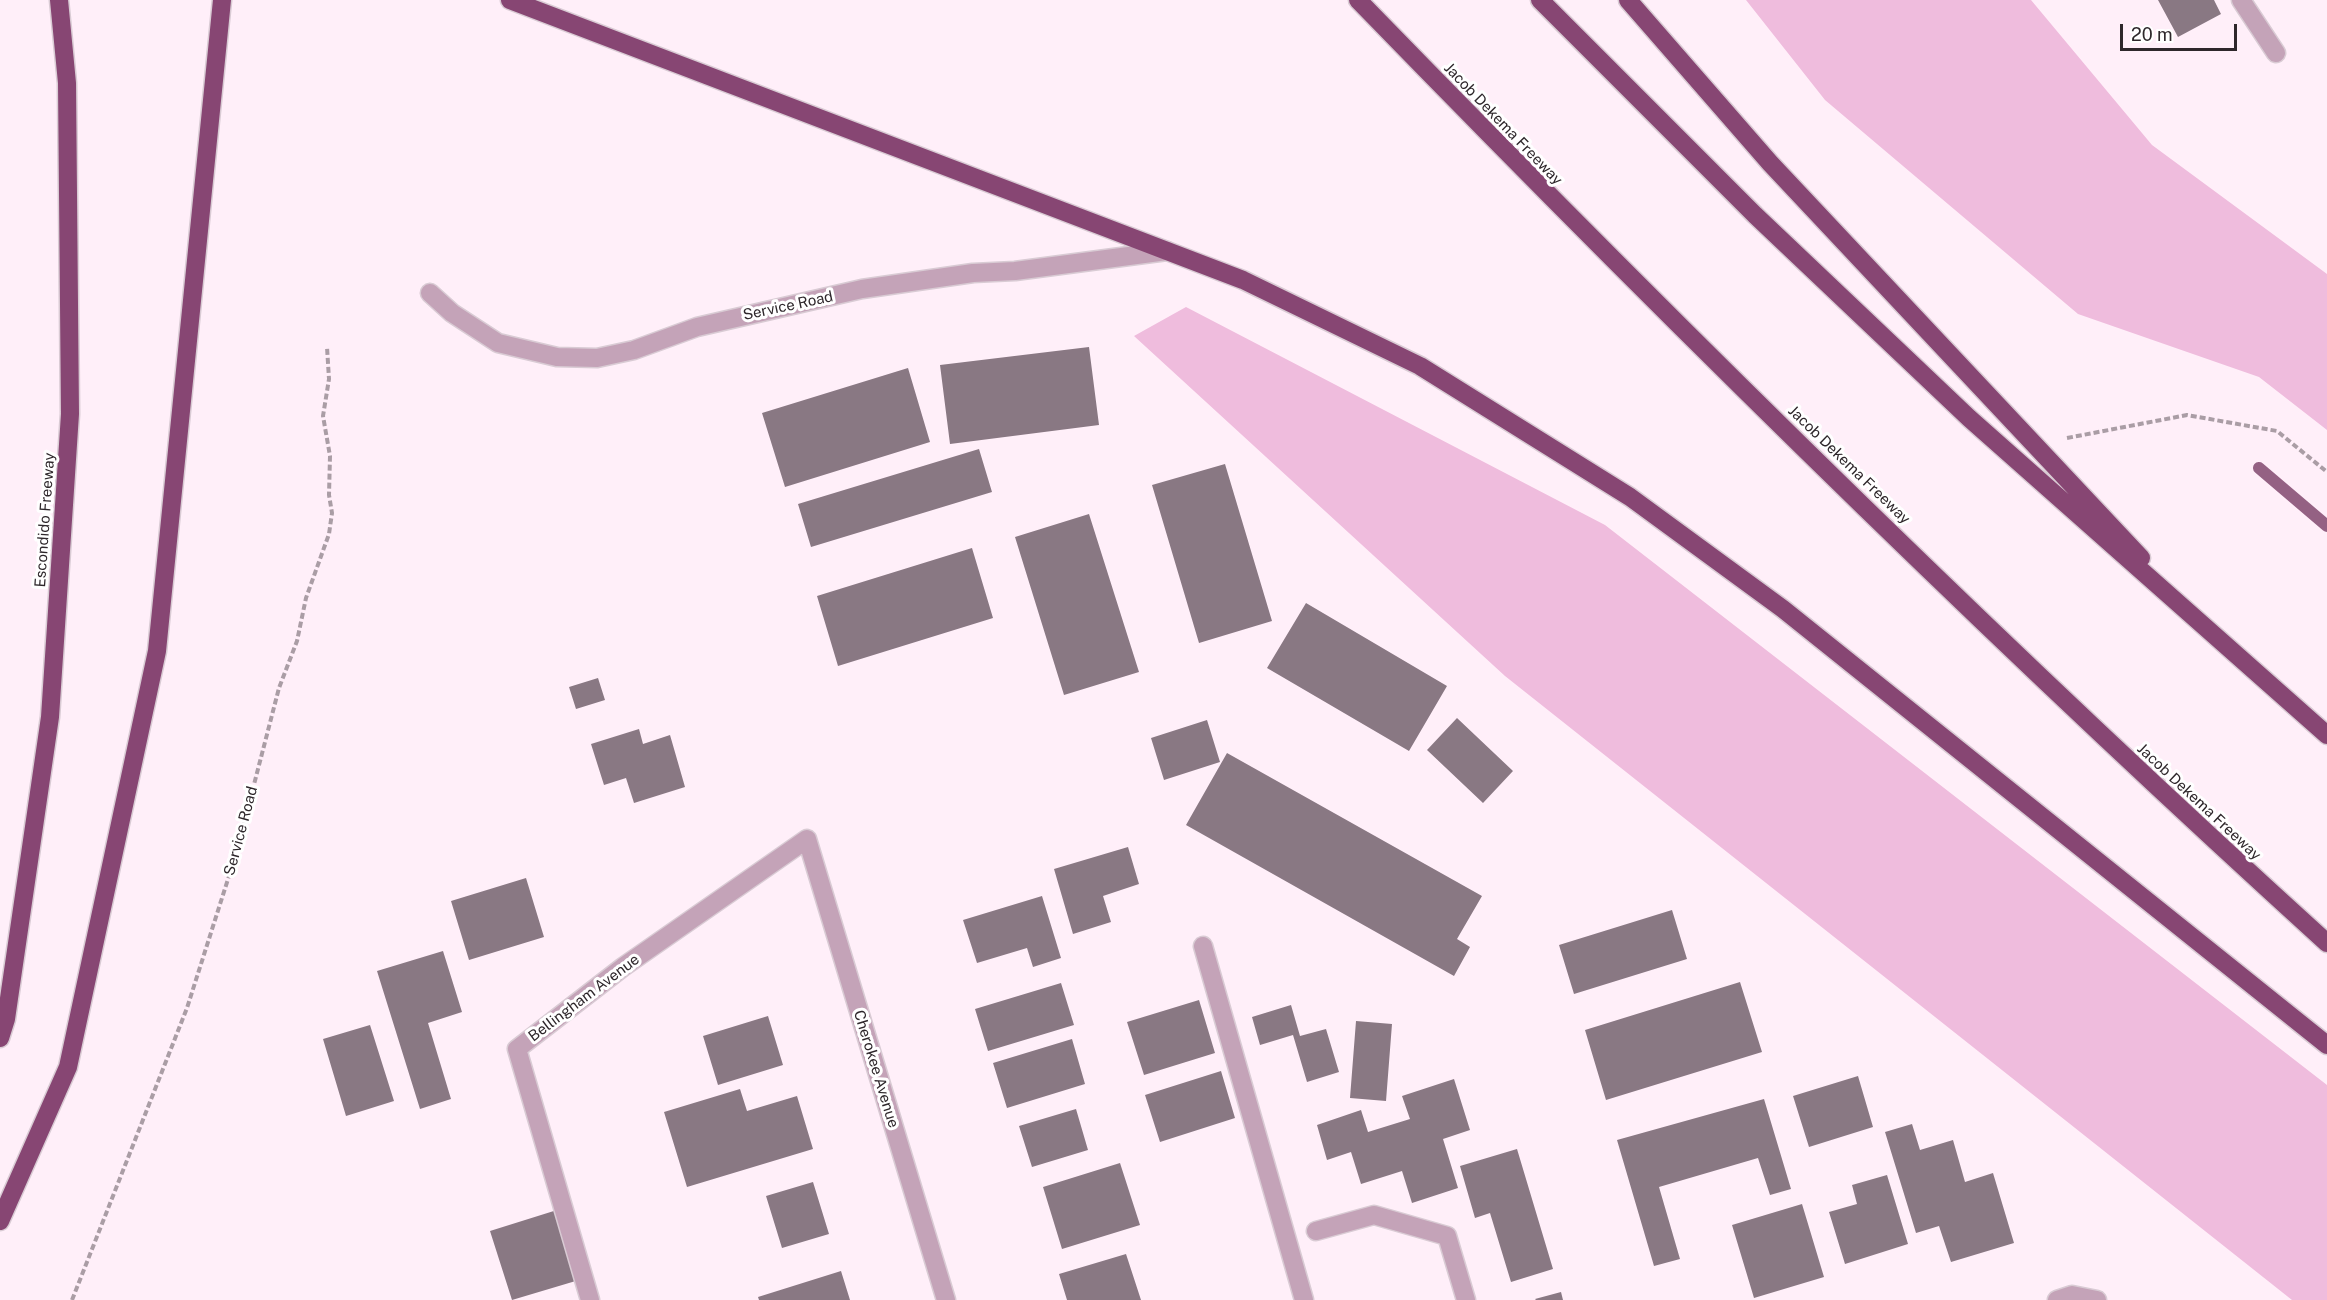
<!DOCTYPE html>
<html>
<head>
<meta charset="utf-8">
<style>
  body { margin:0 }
  #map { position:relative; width:2327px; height:1300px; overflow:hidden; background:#ffeff9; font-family:"Public Sans",sans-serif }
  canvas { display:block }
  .scale { position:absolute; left:2120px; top:24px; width:117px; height:27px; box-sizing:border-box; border:3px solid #2e272b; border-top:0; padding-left:8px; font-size:18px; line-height:21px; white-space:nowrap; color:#2e272b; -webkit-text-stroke:4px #fff; paint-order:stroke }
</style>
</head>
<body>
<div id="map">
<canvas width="2327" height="1300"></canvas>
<div class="scale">20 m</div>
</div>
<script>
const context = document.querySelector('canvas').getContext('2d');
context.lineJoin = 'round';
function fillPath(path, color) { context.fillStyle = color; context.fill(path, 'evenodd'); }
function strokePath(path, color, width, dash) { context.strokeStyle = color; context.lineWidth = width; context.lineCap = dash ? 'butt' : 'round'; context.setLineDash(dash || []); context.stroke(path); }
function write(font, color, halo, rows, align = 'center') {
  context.font = font + ' "Public Sans",sans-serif'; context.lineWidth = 6; context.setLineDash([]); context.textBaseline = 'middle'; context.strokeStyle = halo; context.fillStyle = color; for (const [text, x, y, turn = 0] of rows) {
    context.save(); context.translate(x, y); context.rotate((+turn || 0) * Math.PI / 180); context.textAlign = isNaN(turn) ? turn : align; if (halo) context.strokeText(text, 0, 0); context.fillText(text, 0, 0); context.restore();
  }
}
fillPath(new Path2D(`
  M1746 0H2031L2152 145 2327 274V430L2259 377 2078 314 1825 100Z
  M1186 307 1605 525 2327 1085V1300H2292L1505 676 1134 336Z`), '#efbcdd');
strokePath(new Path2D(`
  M2259 468 2327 526`), '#946183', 12);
fillPath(new Path2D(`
  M2158 0H2214L2221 14 2178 37Z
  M1089 347 1099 425 950 444 940 365Z
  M908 368 930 442 785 487 762 413Z
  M979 449 992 492 811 547 798 504Z
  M1225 464 1272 621 1199 643 1152 485Z
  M1089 514 1139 672 1064 695 1015 537Z
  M972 548 993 618 838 666 817 596Z
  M1306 603 1447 686 1409 751 1267 668Z
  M598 678 605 700 576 709 569 687Z
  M1457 718 1513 771 1483 803 1427 750Z
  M1207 720 1220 762 1164 780 1151 738Z
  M639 729 643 744 670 735 685 787 634 803 626 778 604 785 591 744Z
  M1227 753 1482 896 1457 939 1470 947 1454 976 1186 825Z
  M1128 847 1139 884 1103 896 1111 922 1073 934 1054 869Z
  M526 878 544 937 469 960 451 901Z
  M1042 896 1061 958 1033 967 1027 948 977 963 963 920Z
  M1672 910 1687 959 1574 994 1559 945Z
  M443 951 462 1012 428 1023 451 1099 420 1109 377 971Z
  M1740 982 1762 1052 1606 1100 1585 1030Z
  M1061 983 1074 1025 988 1051 975 1009Z
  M1199 1000 1215 1053 1144 1075 1127 1022Z
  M1291 1005 1300 1036 1326 1029 1339 1072 1307 1082 1293 1035 1260 1045 1252 1017Z
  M768 1016 783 1065 718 1085 703 1036Z
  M1356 1021 1392 1024 1386 1101 1350 1098Z
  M370 1025 394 1101 346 1116 323 1039Z
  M1072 1039 1085 1084 1007 1108 993 1063Z
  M1221 1071 1235 1118 1160 1142 1145 1095Z
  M1858 1076 1873 1127 1809 1147 1793 1096Z
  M1454 1079 1470 1130 1443 1139 1458 1188 1412 1203 1402 1171 1361 1184 1351 1152 1327 1160 1317 1125 1361 1110 1368 1132 1410 1119 1402 1096Z
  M740 1089 747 1111 797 1096 813 1149 687 1187 664 1112Z
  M1764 1099 1791 1189 1770 1195 1758 1158 1659 1187 1680 1259 1654 1266 1617 1140Z
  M1076 1109 1088 1150 1032 1167 1019 1126Z
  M1912 1124 1920 1150 1953 1140 1965 1182 1993 1173 2014 1243 1951 1262 1939 1226 1916 1233 1885 1132Z
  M1517 1149 1553 1269 1511 1282 1490 1213 1475 1218 1460 1166Z
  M1120 1163 1140 1225 1062 1249 1043 1187Z
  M1887 1175 1908 1244 1845 1264 1829 1212 1857 1204 1852 1185Z
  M813 1182 829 1234 782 1248 766 1196Z
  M1802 1204 1824 1277 1754 1298 1732 1225Z
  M557 1210 579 1280 512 1300 490 1231Z
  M1126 1254 1141 1300H1067L1059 1274Z
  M841 1271 850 1300H759L758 1297Z
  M1561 1292 1563 1300H1536L1535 1299Z`), '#897883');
const lane = new Path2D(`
  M2241 0 2276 53
  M430 293 452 313 498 343 557 357 597 358 634 350 697 327 862 289 973 273 1015 271 1167 251
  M1203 946 1304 1300
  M1316 1231 1374 1215 1447 1236 1466 1300`);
const street = new Path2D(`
  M590 1300 517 1049 623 967 807 839 946 1300
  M2057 1300 2072 1295 2097 1300`);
const highway = new Path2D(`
  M510 0 1243 280 1420 366 1630 497 1783 609 2327 1045
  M1358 0C1672 323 1993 640 2327 943
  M1540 0 1755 215 1969 418 2327 735
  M1628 0 1770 163 2141 558
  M0 1038 6 1019 50 717 70 414 67 83 59 0
  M0 1221 68 1067 157 651 222 0`);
strokePath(lane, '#d9cbd4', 21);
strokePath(street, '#d9cbd4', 21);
strokePath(highway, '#d9cbd4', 21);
strokePath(new Path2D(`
  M2067 438 2187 415 2277 431 2327 472
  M72 1300 187 1008 236 854 279 688 297 641 306 598 329 534 332 513 329 495 330 456 323 416 329 379 327 347`), '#aa9da5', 4, [6, 3]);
strokePath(lane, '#c4a3b8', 18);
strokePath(street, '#c4a3b8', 18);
strokePath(highway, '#874673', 18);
write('15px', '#2e272b', '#fff', [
  ["Jacob Dekema Freeway",1503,124,46],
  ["Service Road",788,306,-12],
  ["Jacob Dekema Freeway",1849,465,44],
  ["Escondido Freeway",45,520,-86],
  ["Jacob Dekema Freeway",2199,802,43],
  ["Service Road",241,831,-75],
  ["Bellingham Avenue",584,998,-37],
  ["Cherokee Avenue",876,1069,73]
]);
</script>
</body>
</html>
